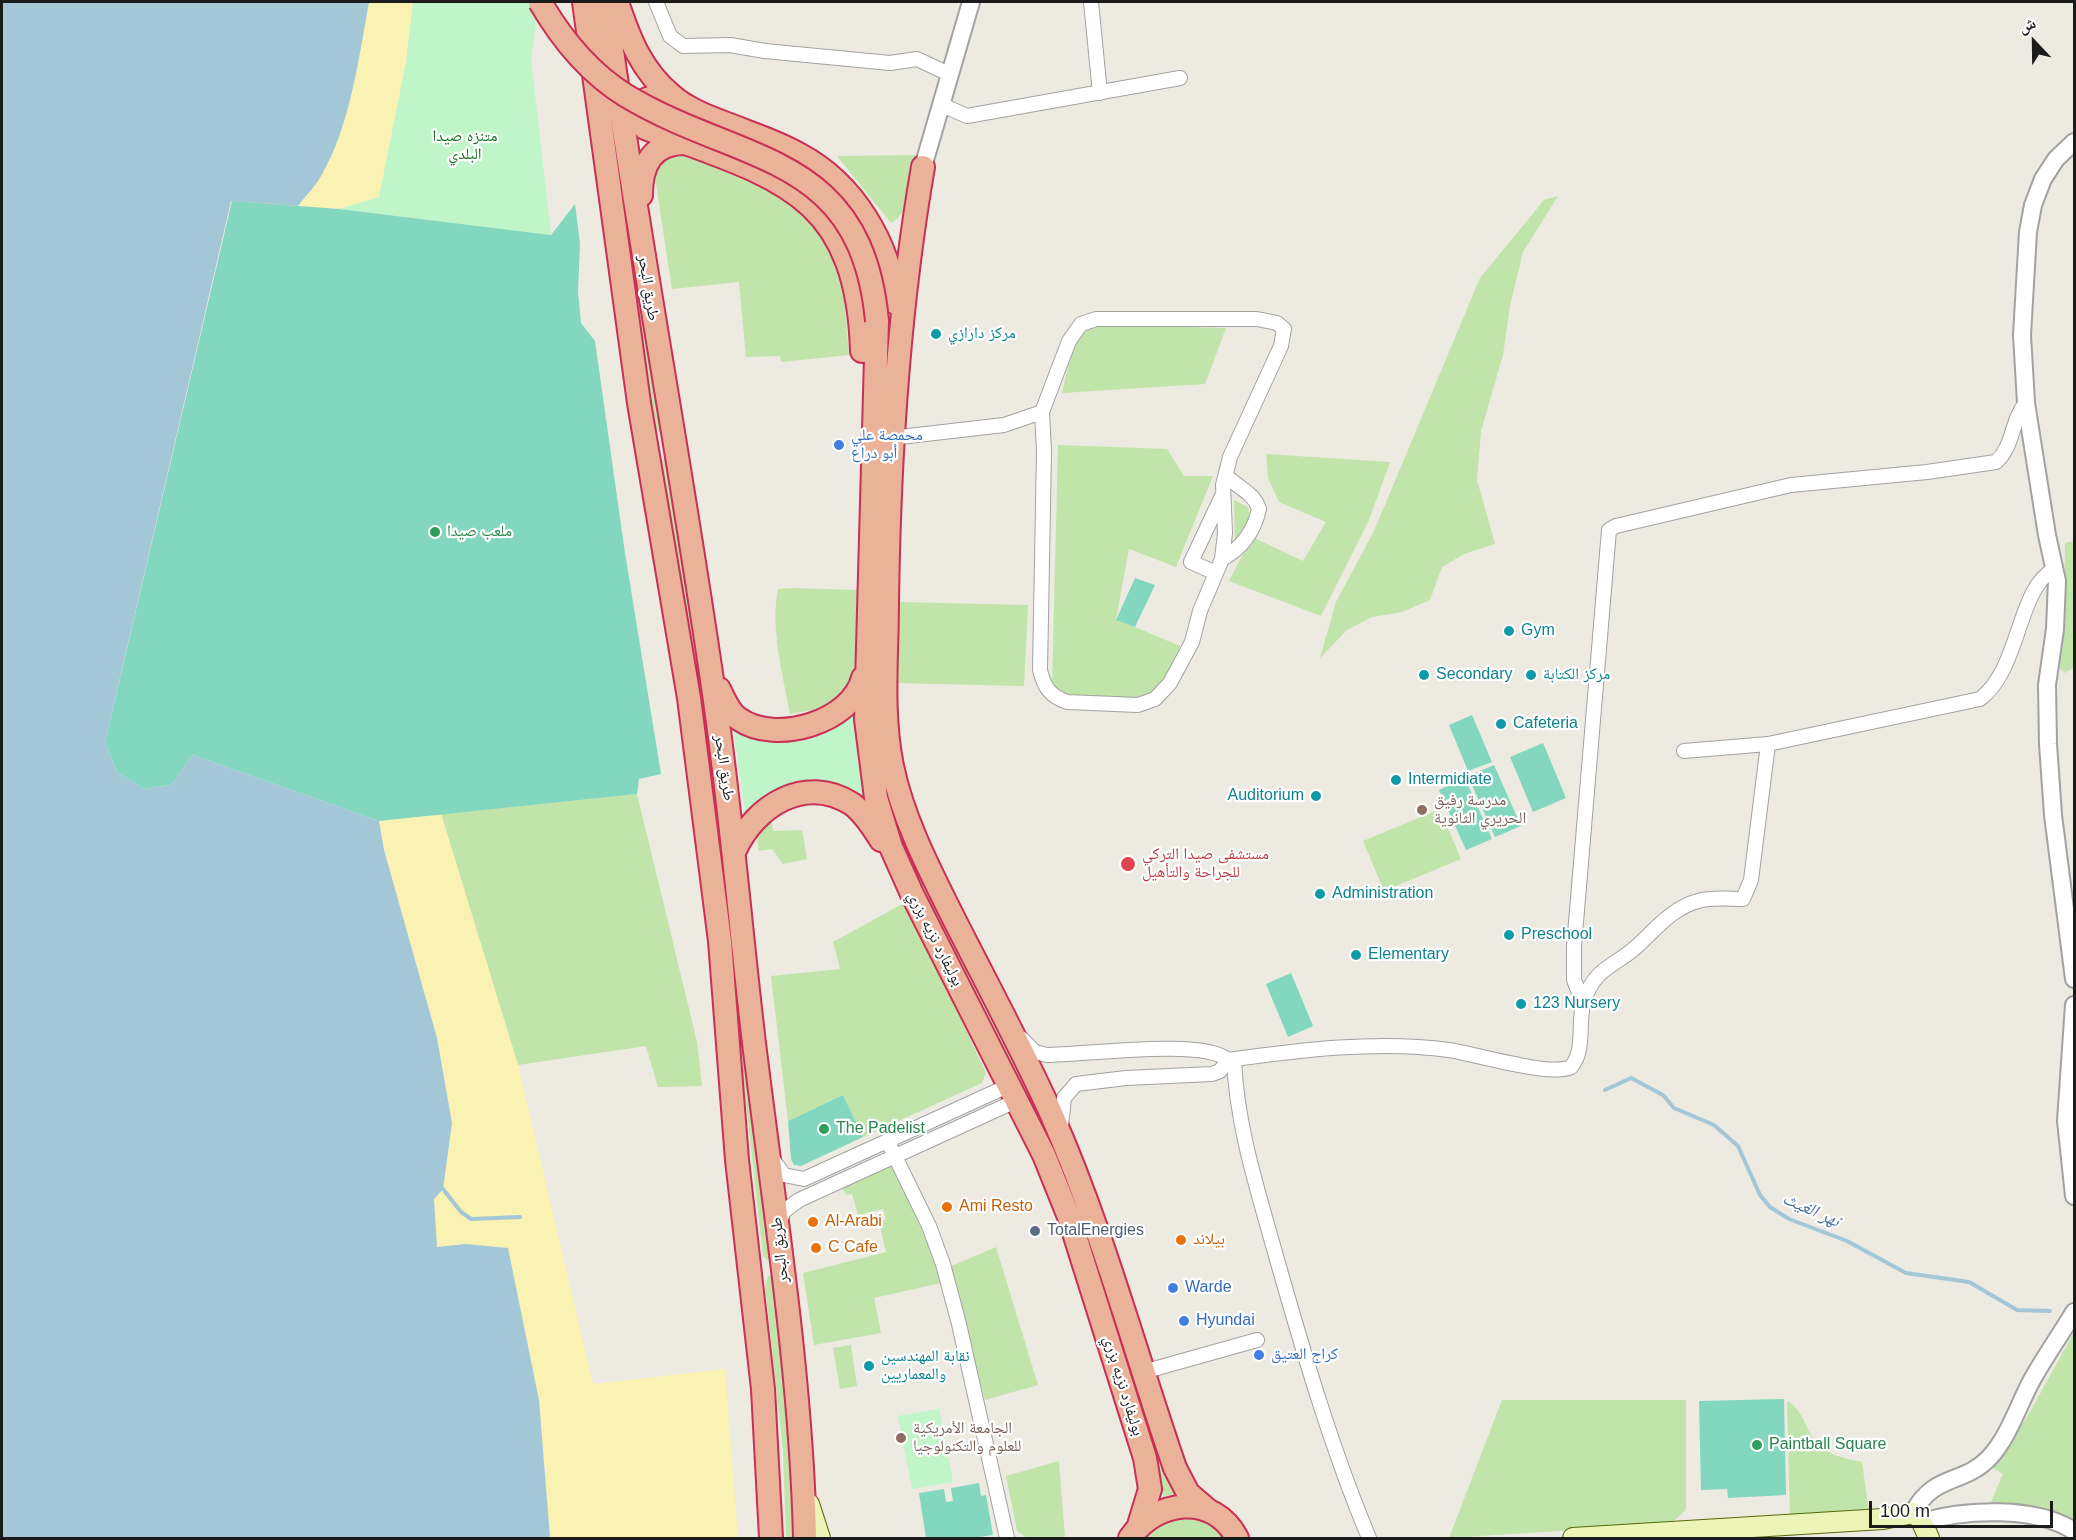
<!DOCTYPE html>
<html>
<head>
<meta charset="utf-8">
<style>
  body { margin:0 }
  #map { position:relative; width:2076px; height:1540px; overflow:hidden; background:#eceae1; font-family:Helvetica,"Noto Naskh Arabic",sans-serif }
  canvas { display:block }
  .frame { position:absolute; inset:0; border:3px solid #1b1b1b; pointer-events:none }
  .north { position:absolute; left:2004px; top:12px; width:60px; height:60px; -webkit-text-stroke:4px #fff; paint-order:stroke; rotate:338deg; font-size:16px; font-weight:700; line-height:24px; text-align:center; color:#1b1b1b }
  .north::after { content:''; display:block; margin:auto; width:21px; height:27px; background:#1b1b1b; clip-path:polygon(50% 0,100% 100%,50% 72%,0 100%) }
  .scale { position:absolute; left:1869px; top:1501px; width:184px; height:27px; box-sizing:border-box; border:3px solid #1b1b1b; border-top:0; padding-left:8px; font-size:18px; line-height:21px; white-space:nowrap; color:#1b1b1b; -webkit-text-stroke:4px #fff; paint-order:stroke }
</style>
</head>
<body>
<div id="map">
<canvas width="2076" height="1540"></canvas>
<div class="frame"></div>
<div class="north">ش</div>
<div class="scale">100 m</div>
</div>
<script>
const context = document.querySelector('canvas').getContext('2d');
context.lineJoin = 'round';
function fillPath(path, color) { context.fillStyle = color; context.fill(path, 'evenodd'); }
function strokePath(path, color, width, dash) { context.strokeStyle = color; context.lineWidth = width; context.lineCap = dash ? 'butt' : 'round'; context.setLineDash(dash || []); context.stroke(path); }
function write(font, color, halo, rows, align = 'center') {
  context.font = font + ' Helvetica,"Noto Naskh Arabic",sans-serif'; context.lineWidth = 4.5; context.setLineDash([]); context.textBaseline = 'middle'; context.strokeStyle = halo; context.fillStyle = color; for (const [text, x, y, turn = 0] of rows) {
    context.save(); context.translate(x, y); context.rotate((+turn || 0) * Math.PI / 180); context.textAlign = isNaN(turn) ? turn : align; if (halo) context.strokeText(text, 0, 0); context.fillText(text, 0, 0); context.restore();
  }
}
fillPath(new Path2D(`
  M675 147 774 189 810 214 842 274 849 355 781 362 780 356 746 357 739 282 672 289 653 164Z
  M918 155C913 178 913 210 891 223L837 156Z
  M624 186 664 433 661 434 656 429 618 187Z
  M1558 196 1523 252 1510 306 1503 355 1481 431 1477 480 1495 544 1464 554 1442 567 1430 600 1402 612 1372 617 1347 630 1320 658 1336 602 1374 531 1480 278 1544 200Z
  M1095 325 1226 328 1205 384 1062 393C1068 371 1072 334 1095 325Z
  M1058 445 1167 449 1184 476H1213L1176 567 1129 549 1116 619 1180 646 1161 687 1151 696 1139 701 1067 698 1052 687Z
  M1266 454 1390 462 1369 520 1321 616 1229 581 1252 537 1303 561 1326 522 1279 502 1268 478Z
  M665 456 668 457 713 742 773 1257 767 1260 763 1256 706 744 662 461Z
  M1234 500 1248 507 1250 517 1235 542Z
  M2074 541V667L2065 673 2057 666 2064 614 2065 543Z
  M793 588 858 590 856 672 841 701 819 709 790 714C783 675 770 628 778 589Z
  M898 602 1028 605 1024 686 894 683Z
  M637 794 697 1042 702 1086 658 1087 646 1046 518 1065 441 814Z
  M770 807 773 831 802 830 807 859 783 864 772 849 759 851 757 838 751 836Z
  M1440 809 1461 859 1384 891 1363 841Z
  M903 831 1052 1136 1177 1494 1164 1496 1161 1490 1162 1484 1119 1338 895 835Z
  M906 902 986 1073 982 1083 863 1137 843 1095 788 1121 771 976 840 969 833 942Z
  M892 1164 927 1242 941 1283 874 1298 881 1333 814 1345 803 1273 886 1252 879 1222 886 1220 883 1209 858 1215 852 1194 846 1195 842 1187Z
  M996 1247 1038 1385 985 1400 949 1267Z
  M768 1276H774L777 1282 797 1538H786L783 1451 765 1285Z
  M2074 1332V1522L1989 1507 2003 1474 1993 1468 2030 1412Z
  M851 1345 857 1386 840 1389 833 1348Z
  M1502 1400H1686V1510L1670 1524 1449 1538Z
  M1787 1401C1805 1410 1805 1434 1821 1447 1832 1456 1848 1459 1862 1462L1869 1512 1790 1517Z
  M1059 1461 1065 1538H1027L1017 1531 1006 1476Z
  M1180 1517C1199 1519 1212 1524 1225 1538H1144L1164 1521Z`), '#c1e4aa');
fillPath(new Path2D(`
  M369 2H413L406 62 379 197 339 209 298 206C306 196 315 187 321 176 350 127 359 58 369 2Z
  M441 814 518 1065 593 1384 725 1369 738 1538H550L539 1400 508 1248 466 1244 437 1247 434 1199 443 1189 452 1123 437 1038 384 850 379 821Z`), '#faf2b2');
fillPath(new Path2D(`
  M413 2H539L531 59 551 235 339 209 379 197 406 62Z
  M856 708 857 757 867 806 839 789 746 819 733 725 737 728Z
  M939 1409 953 1482 912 1489 898 1416Z`), '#c0f5c9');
fillPath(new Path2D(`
  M232 201 339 209 551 235 575 204 580 244 578 292 581 323 595 341 625 553 661 774 639 779 637 794 379 821 193 755 171 785 144 789 117 772 105 742Z
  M1135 578 1155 585 1135 627 1116 620Z
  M1472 715 1492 762 1468 771 1449 725Z
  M1543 743 1566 798 1533 812 1510 757Z
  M1494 765 1521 826 1495 837 1468 776Z
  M1465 778 1492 839 1466 850 1439 790Z
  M1291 973 1313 1026 1288 1037 1266 984Z
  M843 1095 863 1137 801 1166 794 1165 791 1159 788 1121Z
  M1784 1399 1786 1495 1728 1498 1727 1489 1701 1490 1699 1401Z
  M979 1483 981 1496 986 1495 993 1535 973 1538H926L919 1493 944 1489 946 1502 953 1501 951 1488Z`), '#83d7be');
fillPath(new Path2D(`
  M2 2H369C359 57 350 127 321 176 315 187 305 196 298 206L231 201 105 742 117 772 144 789 171 785 193 755 379 821 384 850 437 1038 452 1123 443 1189 434 1199 437 1247 466 1244 508 1248 539 1400 550 1538H2Z`), '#a4c7d7');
strokePath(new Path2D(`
  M1605 1090 1631 1078 1663 1095 1674 1108 1714 1125 1738 1146 1760 1195 1770 1207 1789 1219 1847 1241 1906 1273 1969 1282 2017 1310 2050 1311
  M443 1189 461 1212 471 1219 520 1217`), '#a4c7d7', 4);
const minor = new Path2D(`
  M656 2 670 36 683 46 730 45 765 51 890 63 917 59 949 74
  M1091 2 1100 93
  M942 105 967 116 1180 78
  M1096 319H1257L1277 323 1284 329 1281 346 1230 457 1223 485 1225 533 1222 559 1200 611 1192 642 1170 683 1155 699 1138 705 1067 702C1050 696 1044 687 1040 670L1044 451 1042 412 1069 341 1081 324Z
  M891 438 1004 425 1042 412
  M1222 559C1242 548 1254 532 1259 509 1254 492 1237 488 1226 475
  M1216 573 1191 562 1222 496
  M1684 751 1768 744
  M1583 1003 1574 980V946L1609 530 1616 526 1791 485 1927 472 1996 462C2014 446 2011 420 2026 403
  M1021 1038 1035 1052 1047 1055C1085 1055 1204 1038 1228 1060
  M1234 1060C1237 1128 1258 1191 1276 1256 1303 1351 1331 1447 1369 1538
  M1061 1126 1064 1098 1076 1084 1126 1078 1212 1074 1220 1071 1228 1060C1300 1050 1377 1040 1449 1050 1475 1054 1551 1077 1571 1067 1586 1050 1577 1022 1584 1001 1595 967 1614 967 1636 947 1655 930 1672 908 1698 901 1711 897 1729 899 1743 899L1751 880 1768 744 1980 699C2021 668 2017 587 2055 569
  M888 1142 929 1226 943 1264 959 1324 1007 1538
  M773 1160 784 1175 804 1179 1010 1085
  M779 1223 784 1211 799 1200 1018 1100
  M1143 1372 1257 1340`);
const tertiary = new Path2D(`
  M2074 142 2056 159 2043 179 2033 205 2028 232 2022 335 2026 403 2047 535 2057 581 2055 629 2047 685 2048 744 2053 815 2074 979
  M923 167 971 2
  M2074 1005 2066 1121 2074 1196
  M1913 1513C1934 1473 1963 1485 1989 1458 2009 1437 2019 1403 2033 1378 2046 1355 2061 1334 2074 1312
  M1922 1522C1965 1509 2036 1506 2074 1531`);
const secondary = new Path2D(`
  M809 1504 820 1538
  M1573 1538 1883 1519 1913 1513 1920 1518 1929 1538`);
const trunk = new Path2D(`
  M584 2 639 403 689 698 720 941 737 1160 763 1389 771 1538
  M605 2C637 233 681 463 714 694 731 810 740 926 754 1043 774 1207 801 1373 805 1538
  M617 2C629 38 641 70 671 95 691 113 721 121 745 131 764 138 783 145 800 155 854 184 889 243 896 303
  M677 100C654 91 625 100 645 128 774 177 857 189 862 351
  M923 167C898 311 889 455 887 602 887 657 881 712 892 766 903 819 929 869 953 917 986 982 1021 1047 1051 1113 1102 1228 1134 1349 1175 1468L1188 1493 1209 1511
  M641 195C641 165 652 143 685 143
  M877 321 866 719 876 798 891 847 912 894 1044 1155 1069 1217 1145 1458 1150 1489 1139 1525
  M719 689C724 699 729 713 739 719 776 745 852 722 863 678
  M735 850C755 806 805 774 852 804 864 813 873 827 881 840
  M1130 1538C1156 1500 1213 1492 1237 1538`);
strokePath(minor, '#a2a2a2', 16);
strokePath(tertiary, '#a2a2a2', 20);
strokePath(secondary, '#56690b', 22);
strokePath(trunk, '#ca2f56', 26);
strokePath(minor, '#fff', 14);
strokePath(tertiary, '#fff', 16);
strokePath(secondary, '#ecf4b7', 20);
strokePath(trunk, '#eab299', 22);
const trunkBridge = new Path2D(`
  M540 2C561 38 588 72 625 95 740 165 861 150 877 321`);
strokePath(trunkBridge, '#ca2f56', 26, []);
strokePath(trunkBridge, '#eab299', 22);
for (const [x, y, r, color] of [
  [936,334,6,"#0f9aa8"],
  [839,445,6,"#3f7fe0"],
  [435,532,6,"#2e9e5b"],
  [1509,631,6,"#0f9aa8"],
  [1424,675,6,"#0f9aa8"],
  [1531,675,6,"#0f9aa8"],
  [1501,724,6,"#0f9aa8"],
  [1396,780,6,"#0f9aa8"],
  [1316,796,6,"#0f9aa8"],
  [1422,810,6,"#8d6e63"],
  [1128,864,8,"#e0444e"],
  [1320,894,6,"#0f9aa8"],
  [1509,935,6,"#0f9aa8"],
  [1356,955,6,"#0f9aa8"],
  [1521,1004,6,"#0f9aa8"],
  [824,1129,6,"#2e9e5b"],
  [947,1207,6,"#e8710a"],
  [813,1222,6,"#e8710a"],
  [1035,1231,6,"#5c6f8a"],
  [1181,1240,6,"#e8710a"],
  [816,1248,6,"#e8710a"],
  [1173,1288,6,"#3f7fe0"],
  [1184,1321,6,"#3f7fe0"],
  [1259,1355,6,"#3f7fe0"],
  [869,1366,6,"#0f9aa8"],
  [901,1438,6,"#8d6e63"],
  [1757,1445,6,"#2e9e5b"]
]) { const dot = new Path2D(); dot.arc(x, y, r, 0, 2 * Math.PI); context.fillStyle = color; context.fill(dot); strokePath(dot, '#fff', 2); }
write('16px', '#127122', '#fff', [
  ["متنزه صيدا",465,137],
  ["البلدي",465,155]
]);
write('16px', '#1b1b1b', '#fff', [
  ["طريق البحر",648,288,81],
  ["طريق البحر",724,768,82],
  ["بوليفارد نزيه بزري",935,939,63],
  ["طريق البحر",780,1250,-96],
  ["بوليفارد نزيه بزري",1123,1386,73]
]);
write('16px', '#0d838f', '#fff', [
  ["مركز دارازي",948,334],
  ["Gym",1521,631],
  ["Secondary",1436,675],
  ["مركز الكتابة",1543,675],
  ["Cafeteria",1513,724],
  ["Intermidiate",1408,780],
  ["Auditorium",1304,796,"right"],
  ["Administration",1332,894],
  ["Preschool",1521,935],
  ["Elementary",1368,955],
  ["123 Nursery",1533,1004],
  ["نقابة المهندسين",881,1357],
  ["والمعماريين",881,1375]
], 'left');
write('16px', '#366cbe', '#fff', [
  ["محمصة علي",851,436],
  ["أبو دراع",851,454],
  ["Warde",1185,1288],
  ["Hyundai",1196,1321],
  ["كراج العتيق",1271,1355]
], 'left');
write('16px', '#27864d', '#fff', [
  ["ملعب صيدا",447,532],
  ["The Padelist",836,1129],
  ["Paintball Square",1769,1445]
], 'left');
write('16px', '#785e54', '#fff', [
  ["مدرسة رفيق",1434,801],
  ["الحريري الثانوية",1434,819],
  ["الجامعة الأمريكية",913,1429],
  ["للعلوم والتكنولوجيا",913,1447]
], 'left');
write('16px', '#be3a42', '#fff', [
  ["مستشفى صيدا التركي",1142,855],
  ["للجراحة والتأهيل",1142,873]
], 'left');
write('16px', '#c56008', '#fff', [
  ["Ami Resto",959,1207],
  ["Al-Arabi",825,1222],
  ["بيلاند",1193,1240],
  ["C Cafe",828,1248]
], 'left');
write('16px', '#4e5e75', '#fff', [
  ["TotalEnergies",1047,1231]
], 'left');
write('italic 18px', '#4f72a4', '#fff', [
  ["نهر الغيث",1811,1210,24]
]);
</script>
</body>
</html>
